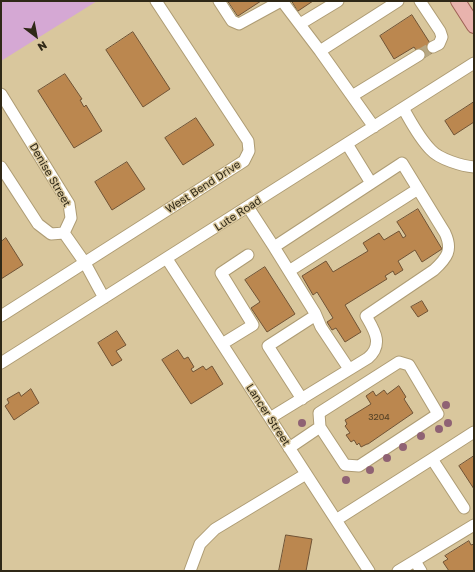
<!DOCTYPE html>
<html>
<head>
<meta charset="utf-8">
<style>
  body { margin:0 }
  #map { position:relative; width:475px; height:572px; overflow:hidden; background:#d9c79d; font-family:"Golos Text",sans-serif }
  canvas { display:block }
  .frame { position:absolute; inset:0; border:2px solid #2f2817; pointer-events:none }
  .north { position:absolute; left:16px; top:16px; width:40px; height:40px; -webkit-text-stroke:3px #d9c79d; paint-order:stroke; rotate:148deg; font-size:11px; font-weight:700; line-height:16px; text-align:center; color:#2f2817 }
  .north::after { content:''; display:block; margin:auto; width:14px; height:18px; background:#2f2817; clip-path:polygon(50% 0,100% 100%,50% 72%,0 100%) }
</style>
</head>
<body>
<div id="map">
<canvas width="475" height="572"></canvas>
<div class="frame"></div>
<div class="north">N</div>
</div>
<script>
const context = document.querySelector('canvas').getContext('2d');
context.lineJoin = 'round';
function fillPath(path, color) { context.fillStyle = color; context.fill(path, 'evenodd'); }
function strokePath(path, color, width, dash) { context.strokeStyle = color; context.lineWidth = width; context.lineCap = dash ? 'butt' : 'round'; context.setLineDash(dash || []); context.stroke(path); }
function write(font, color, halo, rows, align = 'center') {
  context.font = font + ' "Golos Text",sans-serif'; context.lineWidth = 3; context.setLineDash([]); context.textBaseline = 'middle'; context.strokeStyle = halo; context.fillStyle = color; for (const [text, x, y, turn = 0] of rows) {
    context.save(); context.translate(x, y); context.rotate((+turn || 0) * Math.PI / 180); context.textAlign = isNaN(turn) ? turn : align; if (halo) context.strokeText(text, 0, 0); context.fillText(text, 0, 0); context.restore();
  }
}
fillPath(new Path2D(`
  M1 1H97L1 61Z`), '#d5a8d4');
const building = new Path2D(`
  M228 1H261L238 16Z
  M292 1H313L298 11Z
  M412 15 435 51 422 59 414 47 394 59 380 36Z
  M133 32 170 89 143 107 106 50Z
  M65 74 82 99 80 100 84 107 86 105 102 131 74 148 38 91Z
  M474 102V122L454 135 445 121Z
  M196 118 214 145 183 165 165 138Z
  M127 162 145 189 112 210 95 182Z
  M418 209 442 249 422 262 415 250 398 261 403 270 395 275 393 271 385 276 387 279 345 305 361 332 345 342 336 328 332 330 327 322 333 318 317 292 313 295 302 276 326 261 333 272 368 251 363 243 379 233 384 240 399 231 403 238 406 236 397 222Z
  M6 238 23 265 1 279V242Z
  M265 267 295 314 267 332 251 308 260 302 245 280Z
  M422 301 428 311 418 317 411 307Z
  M117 331 126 345 116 351 122 360 112 366 98 343Z
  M178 350 184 359 188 357 194 367 191 369 193 372 203 366 206 370 212 366 223 384 191 404 162 360Z
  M399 386 406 397 404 399 413 413 368 444H367L361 447 359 443 357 445 354 440 351 442 346 435 350 433 345 426 347 424 345 420 371 404 366 396 373 391 376 396 384 390 387 394Z
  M31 389 39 403 14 420 5 406 9 403 7 399 19 392 21 396Z
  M474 456V489L459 466Z
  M286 535 312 539 306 571H279Z
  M469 541 471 545 474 544V571H449L443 562 448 559 445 556Z`);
fillPath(building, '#bb874f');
strokePath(building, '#705335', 1);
strokePath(new Path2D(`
  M419 55 433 47`), '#b7a782', 11, [11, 5.5]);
const minor = new Path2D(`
  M219 1 232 21 239 24 281 1
  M282 1 320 51 374 127
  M420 1 440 31 442 37 439 44 433 47
  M300 24 338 1
  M320 51 398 1
  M1 94 69 204 71 218 64 233 85 263 104 298
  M352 96 419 55
  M403 108C411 122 419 138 431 150 439 159 462 166 474 167
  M347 144 371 183
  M1 167 38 224 51 234 64 233
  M248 207 274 247
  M167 259 369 571
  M289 271 418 189
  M1 316 244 161 249 151 248 141 156 1
  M222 344 253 325 221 273 248 255
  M1 363 474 63
  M302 399 268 346 316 315
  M270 418 368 358C384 344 374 330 366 316L434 270C447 258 453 250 445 233L402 163 274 247 315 313 321 327 349 369
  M289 448 320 427 345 465 359 466 438 414 409 365 399 362 319 413 320 427
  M432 459 474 432
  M336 520 432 459 464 508
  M415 561 421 571
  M190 571 200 544 215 529 306 474
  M398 571 474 525`);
const major = new Path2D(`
  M458 1 474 26`);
strokePath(minor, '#ae9c74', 13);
strokePath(major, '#9e6155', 16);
strokePath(minor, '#fff', 11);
strokePath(major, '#e8b3ad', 14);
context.fillStyle = '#8f6274';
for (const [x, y] of [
  [446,405],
  [302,423],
  [448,423],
  [439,429],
  [421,436],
  [403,447],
  [387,458],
  [370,470],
  [346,480]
]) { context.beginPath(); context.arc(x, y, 4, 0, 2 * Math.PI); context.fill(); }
write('9px', '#524025', null, [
  ["3204",379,417]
]);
write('11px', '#2f2817', '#d9c79d', [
  ["Denise Street",50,175,60],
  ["West Bend Drive",203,187,-33],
  ["Lute Road",238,214,-33],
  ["Lancer Street",268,415,57]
]);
</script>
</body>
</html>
